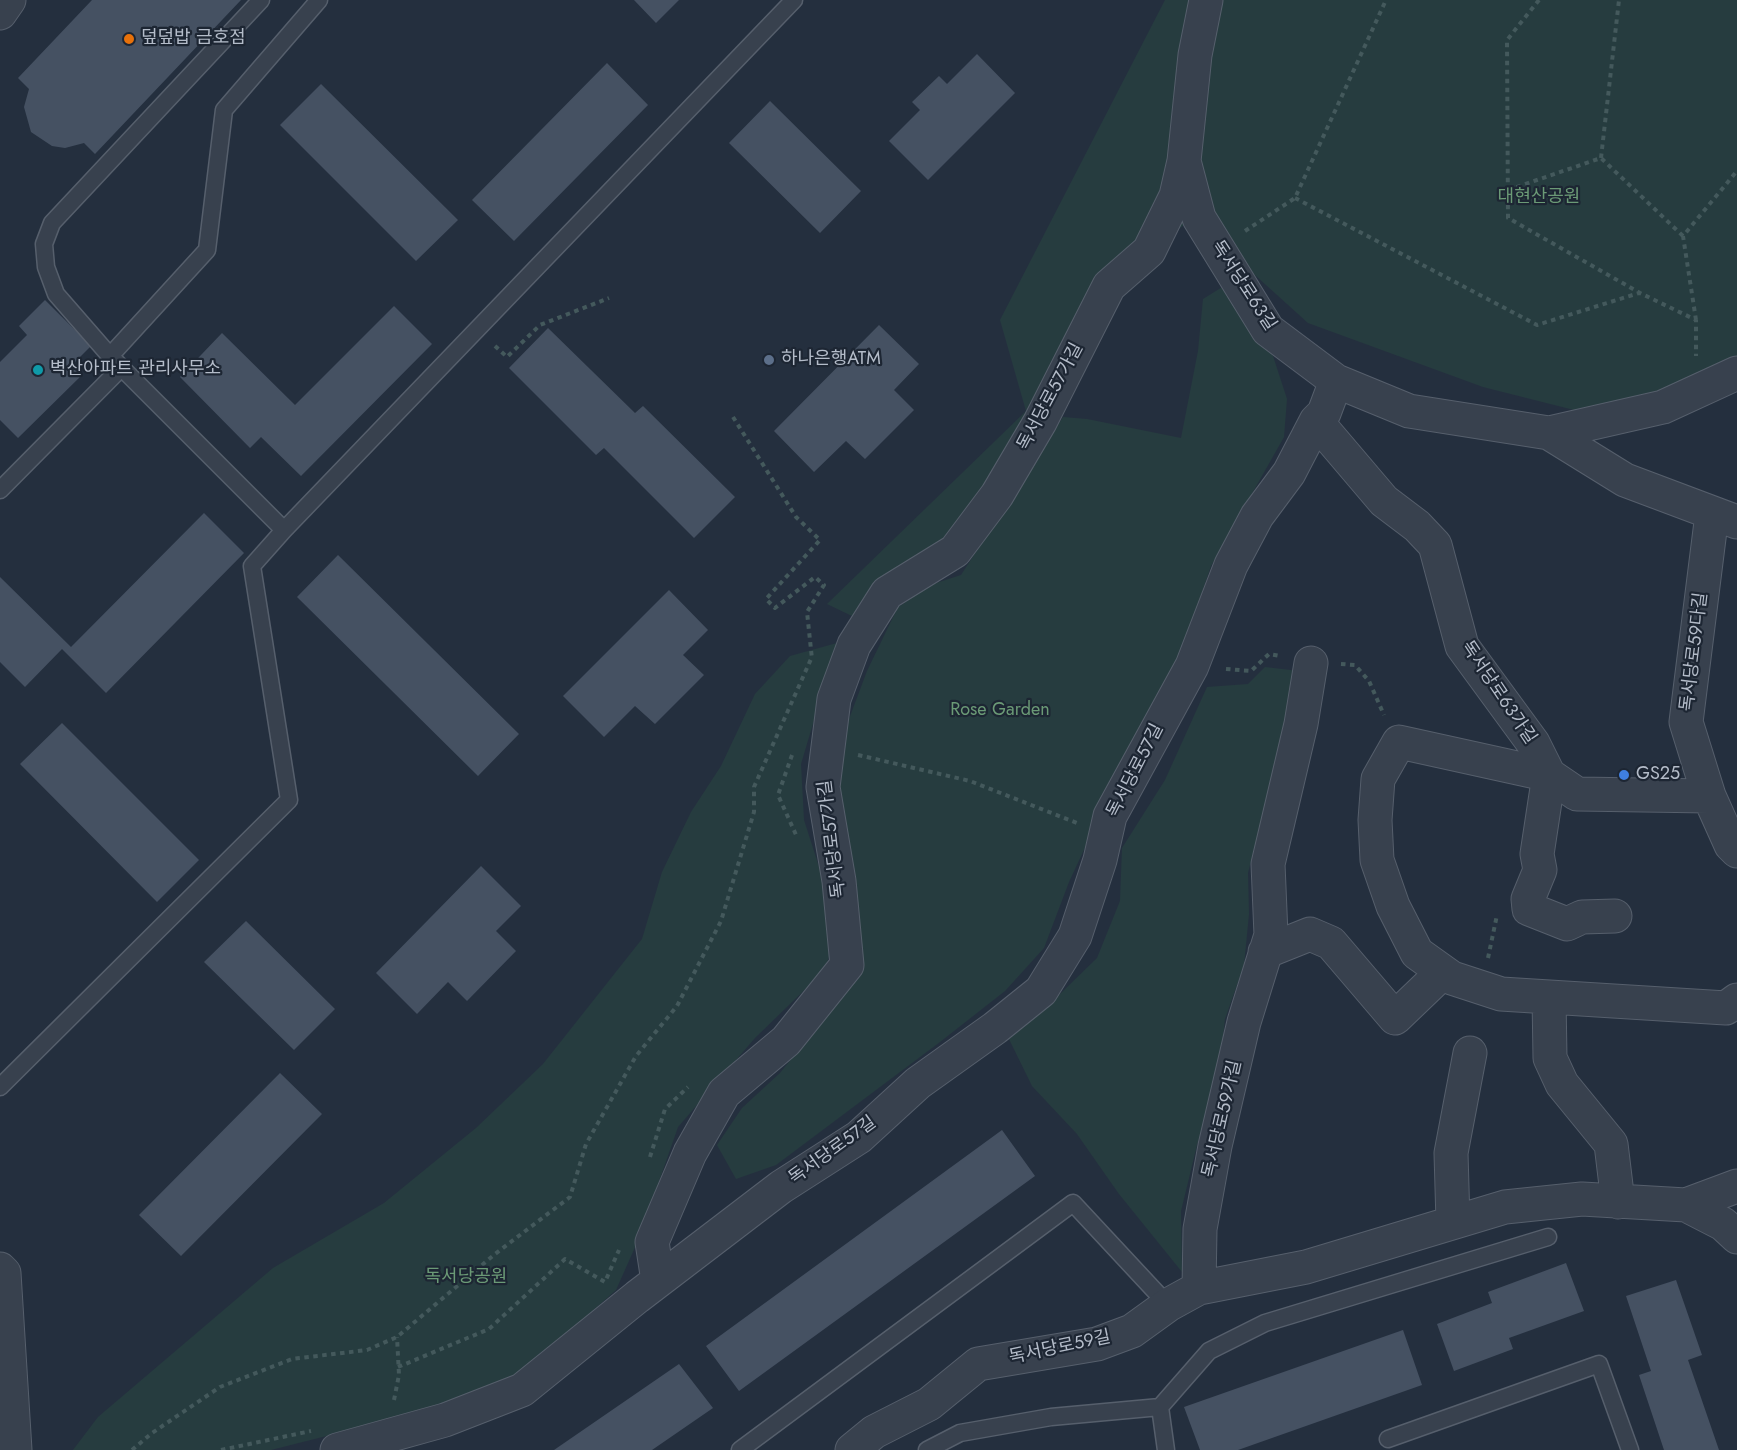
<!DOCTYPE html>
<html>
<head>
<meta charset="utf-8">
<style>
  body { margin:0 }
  canvas { display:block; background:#242f3e }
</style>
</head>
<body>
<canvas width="1737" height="1450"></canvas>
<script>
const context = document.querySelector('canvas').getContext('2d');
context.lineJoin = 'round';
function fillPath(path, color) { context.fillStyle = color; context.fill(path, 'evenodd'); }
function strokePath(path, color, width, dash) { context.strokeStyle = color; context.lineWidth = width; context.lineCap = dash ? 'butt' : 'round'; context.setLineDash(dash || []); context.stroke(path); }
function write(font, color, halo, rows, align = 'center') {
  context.font = font + ' Jost,"Noto Sans KR",sans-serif'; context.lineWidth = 4.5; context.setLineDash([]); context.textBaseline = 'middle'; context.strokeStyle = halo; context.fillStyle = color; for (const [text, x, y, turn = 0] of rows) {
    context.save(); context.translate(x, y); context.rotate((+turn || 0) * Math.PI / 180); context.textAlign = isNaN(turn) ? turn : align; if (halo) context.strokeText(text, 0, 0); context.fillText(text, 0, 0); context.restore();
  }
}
fillPath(new Path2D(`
  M1165 0H1737V359L1682 384 1582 412 1483 387 1308 323 1193 219 1104 280 1012 480 897 608 930 585 961 575 1063 417 1087 419 1181 438 1198 351 1203 299 1232 281 1273 356 1287 399 1284 437 1211 566 1173 677 1102 811 1069 882 1044 948 1005 991 940 1042 776 1165 736 1179 717 1145 742 1108 780 1073 838 1001 837 789 843 735 867 671 897 609 879 629 827 604 1026 411 1000 320Z
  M837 643 801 764 804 820 838 926 825 970 755 1038 678 1127 640 1236 616 1290 531 1366 481 1397 271 1450H73L98 1417 273 1268 384 1203 476 1128 543 1064 642 939 662 872 691 812 721 766 755 694 790 656Z
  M1265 667 1299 671 1248 873 1249 914 1244 965 1225 1019 1219 1076 1197 1145 1181 1211 1182 1272 1119 1194 1077 1134 1032 1086 1008 1037 1059 995 1097 958 1120 901 1122 848 1165 780 1207 687 1248 684Z`), '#263c3f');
fillPath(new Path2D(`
  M92 0H241L95 154 84 143 65 148 52 146 31 132 24 107 29 89 18 78Z
  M634 0H679L656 23Z
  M977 54 1015 93 928 180 889 141 920 110 912 102 939 76 947 84Z
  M607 63 648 105 514 241 472 200Z
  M321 84 458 220 416 261 280 125Z
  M770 101 861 191 820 233 729 143Z
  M45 300 91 346 72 365 82 375 18 438 0 420V362L27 335 19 326Z
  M394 306 432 344 301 476 261 437 250 448 180 377 222 333 295 405Z
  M879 325 919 364 894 390 914 410 865 459 846 441 814 472 774 431Z
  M548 328 635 413 643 406 735 497 694 538 604 448 596 455 509 368Z
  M204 513 244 553 106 693 62 649 25 687 0 662V577L71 647Z
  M338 555 519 734 478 776 297 597Z
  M669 590 708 630 683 655 704 675 655 724 635 706 604 737 563 696Z
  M62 723 199 860 157 902 20 764Z
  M481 866 521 906 496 931 516 951 467 1001 448 982 417 1014 376 973Z
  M246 921 335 1009 294 1050 204 962Z
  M280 1073 322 1114 181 1256 139 1215Z
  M1002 1130 1035 1176 739 1391 706 1346Z
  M1566 1263 1584 1311 1509 1338 1513 1349 1454 1371 1437 1324 1492 1303 1488 1292Z
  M1676 1280 1702 1355 1688 1360 1719 1450H1664L1639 1375 1651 1371 1626 1296Z
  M1403 1330 1422 1385 1238 1450H1200L1184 1407Z
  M679 1364 713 1408 652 1450H554Z`), '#455162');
const service = new Path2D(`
  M261 0 52 223 44 244 46 267 56 294 110 356 284 530 794 0
  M110 356 207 250 224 110 319 0
  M0 490 121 368
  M0 1087 289 800 252 566 284 530
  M1160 1407 1209 1351 1265 1323 1548 1237
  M1388 1439 1599 1364 1630 1450
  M740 1450 1073 1203 1168 1305
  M927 1450 960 1433 1051 1417 1160 1407 1166 1450`);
const minor = new Path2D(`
  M1206 0 1195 55 1184 161 1199 218 1268 330 1336 381 1409 411 1549 433 1663 407 1737 373
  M0 13 9 0
  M1316 421 1384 501 1417 526 1435 545 1462 646 1533 743 1549 775 1577 794 1709 796
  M1549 433 1625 480 1737 522
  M1712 514 1686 722 1709 796 1731 845 1737 851
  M1615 916 1582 917 1567 924 1529 909 1528 899 1540 870 1537 854 1549 775 1399 742 1378 779 1375 820 1377 860 1393 906 1417 953 1452 978 1501 994 1726 1008 1737 1000
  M1265 952 1310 934 1331 943 1395 1018 1443 972
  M1549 997 1550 1058 1562 1084 1611 1144 1618 1202
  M1686 1205 1737 1186
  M1453 1222 1451 1153 1470 1053
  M0 1269 4 1273 15 1450
  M658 1281 652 1242 690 1153 724 1093 786 1041 847 965 839 881 823 787 834 699 854 645 887 593 955 551 997 495 1040 422 1109 286 1149 251 1176 196 1184 161
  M1199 1288 1200 1229 1215 1146 1244 1022 1271 935 1268 864 1301 724 1311 663
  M337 1450 445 1420 522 1390 637 1297 781 1187 859 1137 918 1083 995 1028 1041 991 1075 936 1100 860 1110 816 1192 666 1231 565 1257 516 1289 473 1316 421 1324 413 1336 381
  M852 1450 874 1432 929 1404 978 1364 1097 1344 1132 1331 1168 1305 1199 1288 1306 1267 1505 1207 1582 1199 1686 1205 1723 1224 1737 1237`);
strokePath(service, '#565f6c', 19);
strokePath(minor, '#565f6c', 35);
strokePath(new Path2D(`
  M1539 0 1507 40 1508 218 1640 293 1696 320V356
  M1601 158 1619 0
  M1508 190 1601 158 1683 236
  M1295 198 1537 325 1639 293
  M1245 231 1295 198 1386 0
  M1696 320 1683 236 1737 171
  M495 346 507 357 540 325 609 298
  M733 417 796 517 820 540 766 599 775 608 815 577 824 585 807 612 812 659
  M1341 664 1355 665 1369 681 1384 715
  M1226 669 1251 671 1269 654 1280 656
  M792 755 778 795 797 837
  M858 755 970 781 1077 823
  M1488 958 1497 915
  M650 1157 665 1109 688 1087
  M398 1367 489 1329 565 1259 605 1282 619 1250
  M394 1400 399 1375 397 1337
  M132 1450 152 1433 220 1387 292 1359 367 1350 397 1337 495 1254 570 1197 586 1144 636 1056 677 1006 721 921 754 812V787L811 659
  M221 1450 311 1431`), '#44595c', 4, [4.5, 4.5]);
strokePath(service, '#38414e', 16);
strokePath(minor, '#38414e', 33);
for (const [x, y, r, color] of [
  [129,39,6,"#e8710a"],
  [769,360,6,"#5c6f8a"],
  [38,370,6,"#0f9aa8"],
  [1624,775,6,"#3f7fe0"]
]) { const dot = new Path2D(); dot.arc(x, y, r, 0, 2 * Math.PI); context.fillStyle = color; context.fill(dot); strokePath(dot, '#1d2633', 2); }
write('18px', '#b4bcc9', '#1d2633', [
  ["덮덮밥 금호점",141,39],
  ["하나은행ATM",781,360],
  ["벽산아파트 관리사무소",50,370],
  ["GS25",1636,775]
], 'left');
write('18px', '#6b9a76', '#1d2633', [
  ["대현산공원",1539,198],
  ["Rose Garden",1000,711],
  ["독서당공원",466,1278]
]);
write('18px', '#b4bcc9', '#1d2633', [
  ["독서당로63길",1243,286,57],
  ["독서당로57가길",1051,397,-62],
  ["독서당로59다길",1695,652,-83],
  ["독서당로63가길",1498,693,56],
  ["독서당로57길",1136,771,-63],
  ["독서당로57가길",833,839,-97],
  ["독서당로59가길",1223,1119,-77],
  ["독서당로57길",833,1151,-36],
  ["독서당로59길",1060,1348,-12]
]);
</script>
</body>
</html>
